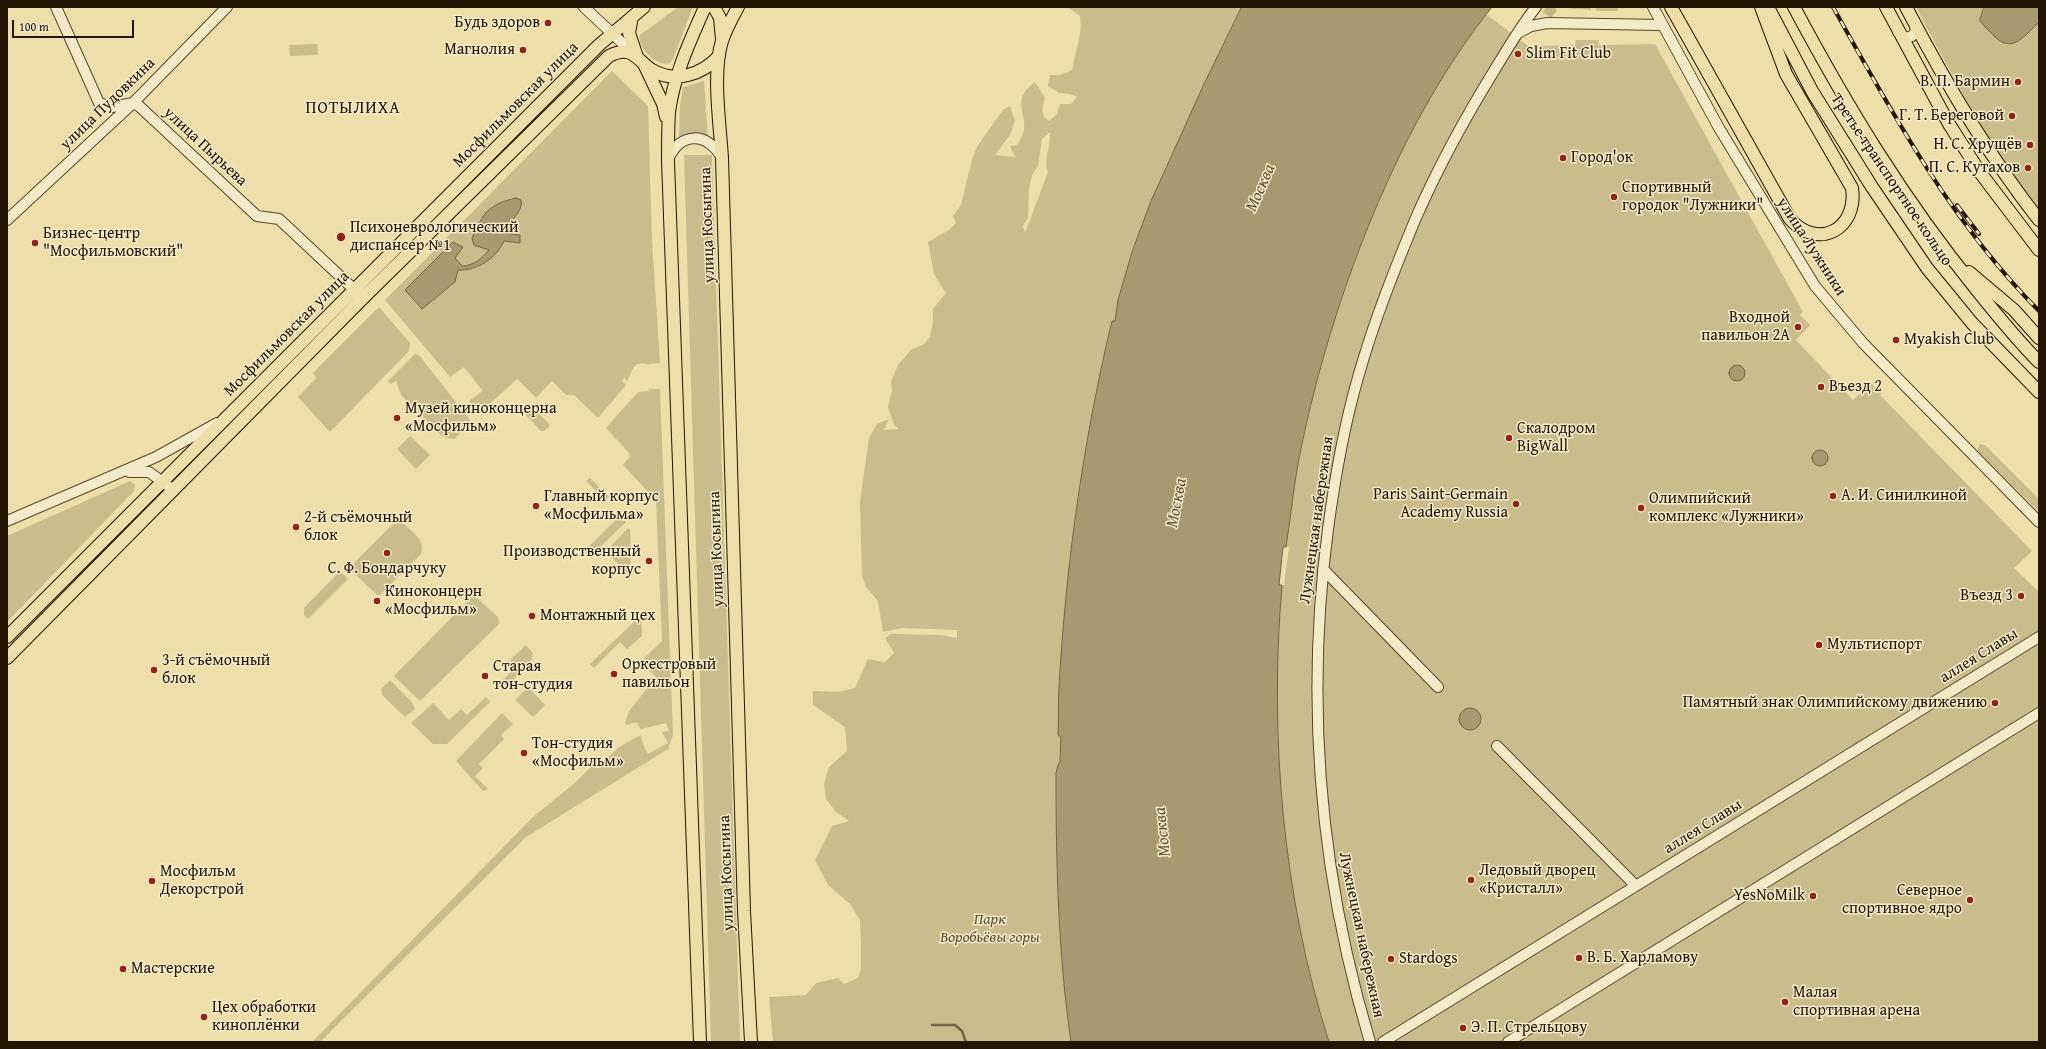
<!DOCTYPE html>
<html>
<head>
<meta charset="utf-8">
<style>
  body { margin:0 }
  #map { position:relative; width:2046px; height:1049px; overflow:hidden; background:#eedeaa; font-family:"Gentium Book Plus",serif }
  canvas { display:block }
  .frame { position:absolute; inset:0; border:8px solid #231403; pointer-events:none }
  .scale { position:absolute; left:12px; top:20px; width:122px; height:18px; box-sizing:border-box; border:2px solid #231403; border-top:0; padding-left:5px; font-size:12px; line-height:14px; white-space:nowrap; color:#231403; -webkit-text-stroke:3px #f4eac8; paint-order:stroke }
</style>
</head>
<body>
<div id="map">
<canvas width="2046" height="1049"></canvas>
<div class="frame"></div>
<div class="scale">100 m</div>
</div>
<script>
const context = document.querySelector('canvas').getContext('2d');
context.lineJoin = 'round';
function fillPath(path, color) { context.fillStyle = color; context.fill(path, 'evenodd'); }
function strokePath(path, color, width, dash) { context.strokeStyle = color; context.lineWidth = width; context.lineCap = dash ? 'butt' : 'round'; context.setLineDash(dash || []); context.stroke(path); }
function write(font, color, halo, rows, align = 'center') {
  context.font = font + ' "Gentium Book Plus",serif'; context.lineWidth = 3; context.setLineDash([]); context.textBaseline = 'middle'; context.strokeStyle = halo; context.fillStyle = color; for (const [text, x, y, turn = 0] of rows) {
    context.save(); context.translate(x, y); context.rotate((+turn || 0) * Math.PI / 180); context.textAlign = isNaN(turn) ? turn : align; if (halo) context.strokeText(text, 0, 0); context.fillText(text, 0, 0); context.restore();
  }
}
fillPath(new Path2D(`
  M678 7H693L673 59 670 63C658 68 636 47 640 35Z
  M1068 7H1242L1204 84 1151 201 1132 252 1118 300 1115 321H1112C1082 441 1066 564 1059 687 1058 703 1059 719 1058 735L1061 737 1060 762 1058 765 1056 773C1056 863 1058 953 1071 1042H773L769 997 806 995 816 983 838 978 844 984 858 978 861 969V941L860 920 850 904 828 885 815 860 832 826 849 821 836 812 826 799 824 785 829 767 847 751 845 727 813 705V691L838 692 855 688 868 659 885 662 894 653 885 638 891 634 942 635 957 638V630L903 628 883 632 878 601 866 587 862 576 860 502 869 438 877 424 889 419 884 430 899 429 894 425 888 407 892 391 891 381 898 365 911 350 924 344 930 337 933 321V309L946 293 934 274 928 242 949 230 956 223 953 216 961 205 972 159 978 145 1003 110 1010 106 1015 120 1010 135 995 155 1015 157 1010 146 1017 145C1038 117 1004 105 1035 82L1045 98C1042 108 1040 115 1049 121L1057 114 1060 104H1071L1077 97 1070 94 1059 93 1048 86 1050 75H1060L1072 70C1075 51 1083 35 1080 16ZM1050 132C1051 145 1043 161 1048 172L1025 233 1023 226 1028 218 1029 189 1032 175 1038 166 1042 139Z
  M1568 7H1591V10L1567 8Z
  M1596 7H1618V11H1596Z
  M1916 7H1984L1980 21 2006 45C2020 44 2030 31 2039 22V208C1988 143 1954 80 1916 7Z
  M1486 14 1528 46 1575 45 1576 40H1599V45L1655 44 1803 312 1800 315 1810 325 1796 340 1853 400 1871 383 1881 393 1880 395 2032 551 2014 568 2039 592V1042H1329C1283 898 1269 736 1282 585H1284L1289 547H1286C1290 521 1293 494 1297 469 1321 340 1366 211 1431 97 1447 68 1467 41 1486 14Z
  M317 44 318 55 290 56 289 45Z
  M612 71 648 106 652 241 660 363 648 364 650 365C632 359 633 371 627 381L624 378 622 381 626 385 598 418 574 395H566L552 381 536 398 517 379 484 409C476 410 474 408 469 401L483 391 464 367 450 377 385 300ZM516 198 518 215C503 228 491 251 478 268L458 270 455 282 422 309 405 290 463 248 455 258 462 266C474 266 482 258 490 250L491 206Z
  M704 81 708 137 700 136 679 137 680 106 683 87Z
  M684 155H712L740 1042H711Z
  M379 307 410 343 409 351 330 432 298 397 316 378 313 373Z
  M415 354 419 355 470 420V423L454 439 443 437 401 395 396 381 391 384 388 381Z
  M647 389H660L673 735 668 749 526 837 320 1042H312L533 817 576 782 593 765 602 763 619 747 641 735 642 742 648 754 668 743 662 732 669 731 666 723 641 729 636 722 627 725 625 723 629 711 656 677 640 662 662 641 656 500 623 465 630 457 629 453 606 428 638 392 650 391Z
  M529 406 533 407 549 424V427L544 431H541L524 413 525 409Z
  M410 436 430 455 416 469 397 449Z
  M1980 444 1985 445 2039 499V512L1977 450Z
  M590 478 609 497 605 500 586 481Z
  M130 481 135 485 134 491 7 622V536Z
  M620 516 626 522 593 554 589 555 583 552Z
  M395 522H402C411 531 426 539 421 554L380 595H377L352 571 351 566Z
  M628 528 630 529 631 572 628 574 610 556 608 549Z
  M338 573 343 574 348 579 308 619 304 615V608Z
  M472 597H476L498 617 499 624 420 701 394 676Z
  M641 615 642 636 627 649 620 642 594 668 590 664Z
  M526 645 533 653 531 662 502 691 497 686 516 667 510 660Z
  M390 680 411 701 415 709 405 717 382 695 381 689Z
  M528 687 545 705 533 717 515 700Z
  M486 697 490 702 447 744H433L411 723 433 703 449 720 461 709 467 715Z
  M502 713 513 724 501 735 504 739 479 764 483 768 475 776 488 789 483 791 456 761Z`), '#cbbc8e');
const water = new Path2D(`
  M1242 7H1492C1393 130 1326 315 1297 469 1293 494 1290 521 1286 547H1283L1279 585H1282C1269 736 1283 898 1329 1042H1071C1058 953 1056 863 1056 773L1058 765 1060 762 1061 737 1058 735C1059 720 1058 704 1059 687 1066 564 1083 441 1112 321H1115L1118 300 1132 252 1151 201 1204 84Z
  M1984 7H2039V22C2011 51 2007 52 1980 21Z
  M516 198 521 200C524 211 508 223 504 233L520 235V243L504 241C496 258 478 271 458 270L455 282 422 309 405 290 453 242 463 247 455 258 462 266C474 266 482 258 489 250L474 245 472 238C484 212 487 205 516 198Z
  M1729 373a8 8 0 1 1 16 0a8 8 0 1 1-16 0Z
  M1812 458a8 8 0 1 1 16 0a8 8 0 1 1-16 0Z
  M1459 719a11 11 0 1 1 22 0a11 11 0 1 1-22 0Z`);
fillPath(water, '#a99971');
strokePath(water, '#736445', 1);
strokePath(new Path2D(`
  M932 1025H955L962 1031 966 1042`), '#736445', 2.5);
strokePath(new Path2D(`
  M1547 15 1553 7`), '#c5b689', 10, [10, 5]);
const minor = new Path2D(`
  M56 7 99 103 112 107 133 103 139 106 257 216 279 219 360 295
  M584 7 635 55
  M1653 7 1719 128 1815 286 1863 343 2039 522
  M1898 32 1906 38 1912 36 1916 31 1915 24
  M1518 33 1531 26 1547 23 1662 25
  M668 160C680 131 708 132 722 158
  M7 220 133 103 227 7
  M129 472H149L172 489
  M7 521 156 457 217 423
  M1323 569 1438 687
  M1497 746 1636 886
  M1370 1042C1320 875 1305 703 1328 529 1335 477 1344 425 1359 374 1374 321 1394 271 1415 220 1438 167 1466 116 1497 66 1509 46 1521 26 1536 7
  M1383 1042 2039 637
  M1508 1042 2039 713`);
const major = new Path2D(`
  M714 7 720 18 722 39
  M738 7C732 18 726 29 722 41 712 73 720 124 722 158L744 911 751 1042
  M1671 7 1790 219C1818 251 1858 229 1852 188L1786 74 1761 7
  M1768 7 1812 91 1872 187 1927 268 1972 323 2039 392
  M1794 7C1848 108 1903 199 1976 289 1996 314 2016 339 2039 362
  M1886 7 1949 124 1979 171 2039 250
  M1906 7C1945 82 1987 154 2039 220
  M632 17 629 33 637 57
  M645 66 663 104 666 117
  M1969 272 2014 310 2039 338
  M7 637 599 45 644 7
  M7 658 363 298 609 56C615 53 620 51 627 52 637 54 643 65 652 70 675 84 703 74 719 56
  M700 1042 668 161C668 145 668 128 669 112 674 75 690 41 705 7`);
strokePath(minor, '#56462d', 12);
strokePath(major, '#231403', 14);
strokePath(minor, '#f4eac8', 10);
strokePath(major, '#eedeaa', 12);
const rail = new Path2D(`
  M1833 7C1893 115 1952 223 2039 311
  M1957 205 1979 234`);
strokePath(rail, '#231403', 4);
strokePath(rail, '#f4eac8', 2.5, [8]);
for (const [x, y, r, color] of [
  [548,23,4,"#8f2418"],
  [523,50,4,"#8f2418"],
  [1518,54,4,"#8f2418"],
  [2018,82,4,"#8f2418"],
  [2012,116,4,"#8f2418"],
  [2030,145,4,"#8f2418"],
  [1563,158,4,"#8f2418"],
  [2028,168,4,"#8f2418"],
  [1614,197,4,"#8f2418"],
  [341,237,5,"#8f2418"],
  [35,243,4,"#8f2418"],
  [1798,327,4,"#8f2418"],
  [1896,340,4,"#8f2418"],
  [1821,387,4,"#8f2418"],
  [397,418,4,"#8f2418"],
  [1509,438,4,"#8f2418"],
  [1833,496,4,"#8f2418"],
  [1516,504,4,"#8f2418"],
  [536,506,4,"#8f2418"],
  [1641,508,4,"#8f2418"],
  [296,527,4,"#8f2418"],
  [387,553,4,"#8f2418"],
  [649,561,4,"#8f2418"],
  [2021,596,4,"#8f2418"],
  [377,601,4,"#8f2418"],
  [532,616,4,"#8f2418"],
  [1819,645,4,"#8f2418"],
  [154,670,4,"#8f2418"],
  [614,674,4,"#8f2418"],
  [485,676,4,"#8f2418"],
  [1995,703,4,"#8f2418"],
  [524,753,4,"#8f2418"],
  [1471,880,4,"#8f2418"],
  [152,881,4,"#8f2418"],
  [1813,896,4,"#8f2418"],
  [1970,900,4,"#8f2418"],
  [1579,958,4,"#8f2418"],
  [1391,959,4,"#8f2418"],
  [123,969,4,"#8f2418"],
  [1785,1002,4,"#8f2418"],
  [204,1017,4,"#8f2418"],
  [1463,1028,4,"#8f2418"]
]) { const dot = new Path2D(); dot.arc(x, y, r, 0, 2 * Math.PI); context.fillStyle = color; context.fill(dot); strokePath(dot, '#f4eac8', 1.5); }
write('16px', '#231403', '#f4eac8', [
  ["Будь здоров",540,23,"right"],
  ["Магнолия",515,50,"right"],
  ["Slim Fit Club",1526,54],
  ["В. П. Бармин",2010,82,"right"],
  ["Г. Т. Береговой",2004,116,"right"],
  ["Н. С. Хрущёв",2022,145,"right"],
  ["Город'ок",1571,158],
  ["П. С. Кутахов",2020,168,"right"],
  ["Спортивный",1622,188],
  ["городок \"Лужники\"",1622,206],
  ["Психоневрологический",350,228],
  ["диспансер №1",350,246],
  ["Бизнес-центр",43,234],
  ["\"Мосфильмовский\"",43,252],
  ["Входной",1790,318,"right"],
  ["павильон 2A",1790,336,"right"],
  ["Myakish Club",1904,340],
  ["Въезд 2",1829,387],
  ["Музей киноконцерна",405,409],
  ["«Мосфильм»",405,427],
  ["Скалодром",1517,429],
  ["BigWall",1517,447],
  ["Paris Saint-Germain",1508,495,"right"],
  ["Academy Russia",1508,513,"right"],
  ["А. И. Синилкиной",1841,496],
  ["Главный корпус",544,497],
  ["«Мосфильма»",544,515],
  ["Олимпийский",1649,499],
  ["комплекс «Лужники»",1649,517],
  ["2-й съёмочный",304,518],
  ["блок",304,536],
  ["Производственный",641,552,"right"],
  ["корпус",641,570,"right"],
  ["С. Ф. Бондарчуку",387,569,"center"],
  ["Киноконцерн",385,592],
  ["«Мосфильм»",385,610],
  ["Въезд 3",2013,596,"right"],
  ["Монтажный цех",540,616],
  ["Мультиспорт",1827,645],
  ["3-й съёмочный",162,661],
  ["блок",162,679],
  ["Оркестровый",622,665],
  ["павильон",622,683],
  ["Старая",493,667],
  ["тон-студия",493,685],
  ["Памятный знак Олимпийскому движению",1987,703,"right"],
  ["Тон-студия",532,744],
  ["«Мосфильм»",532,762],
  ["Ледовый дворец",1479,871],
  ["«Кристалл»",1479,889],
  ["Мосфильм",160,872],
  ["Декорстрой",160,890],
  ["Северное",1962,891,"right"],
  ["спортивное ядро",1962,909,"right"],
  ["YesNoMilk",1805,896,"right"],
  ["В. Б. Харламову",1587,958],
  ["Stardogs",1399,959],
  ["Мастерские",131,969],
  ["Малая",1793,993],
  ["спортивная арена",1793,1011],
  ["Цех обработки",212,1008],
  ["киноплёнки",212,1026],
  ["Э. П. Стрельцову",1471,1028]
], 'left');
write('16px', '#231403', '#f4eac8', [
  ["улица Пудовкина",108,104,-44],
  ["Мосфильмовская улица",516,105,-45],
  ["улица Пырьева",205,147,43],
  ["Третье транспортное кольцо",1891,180,56],
  ["улица Косыгина",708,225,-92],
  ["улица Лужники",1811,247,57],
  ["Мосфильмовская улица",287,334,-45],
  ["Лужнецкая набережная",1317,520,-82],
  ["улица Косыгина",717,549,-92],
  ["аллея Славы",1979,656,-32],
  ["аллея Славы",1703,827,-32],
  ["улица Косыгина",727,873,-92],
  ["Лужнецкая набережная",1361,935,78]
]);
write('italic 16px', '#5e4f34', '#f4eac8', [
  ["Парк",990,920],
  ["Воробьёвы горы",990,938]
]);
context.letterSpacing = '1px';
write('17px', '#231403', '#f4eac8', [
  ["ПОТЫЛИХА",353,109]
]);
context.letterSpacing = '0px';
write('italic 17px', '#5f5034', '#f4eac8', [
  ["Москва",1261,188,-66],
  ["Москва",1177,503,-79],
  ["Москва",1163,832,-96]
]);
</script>
</body>
</html>
